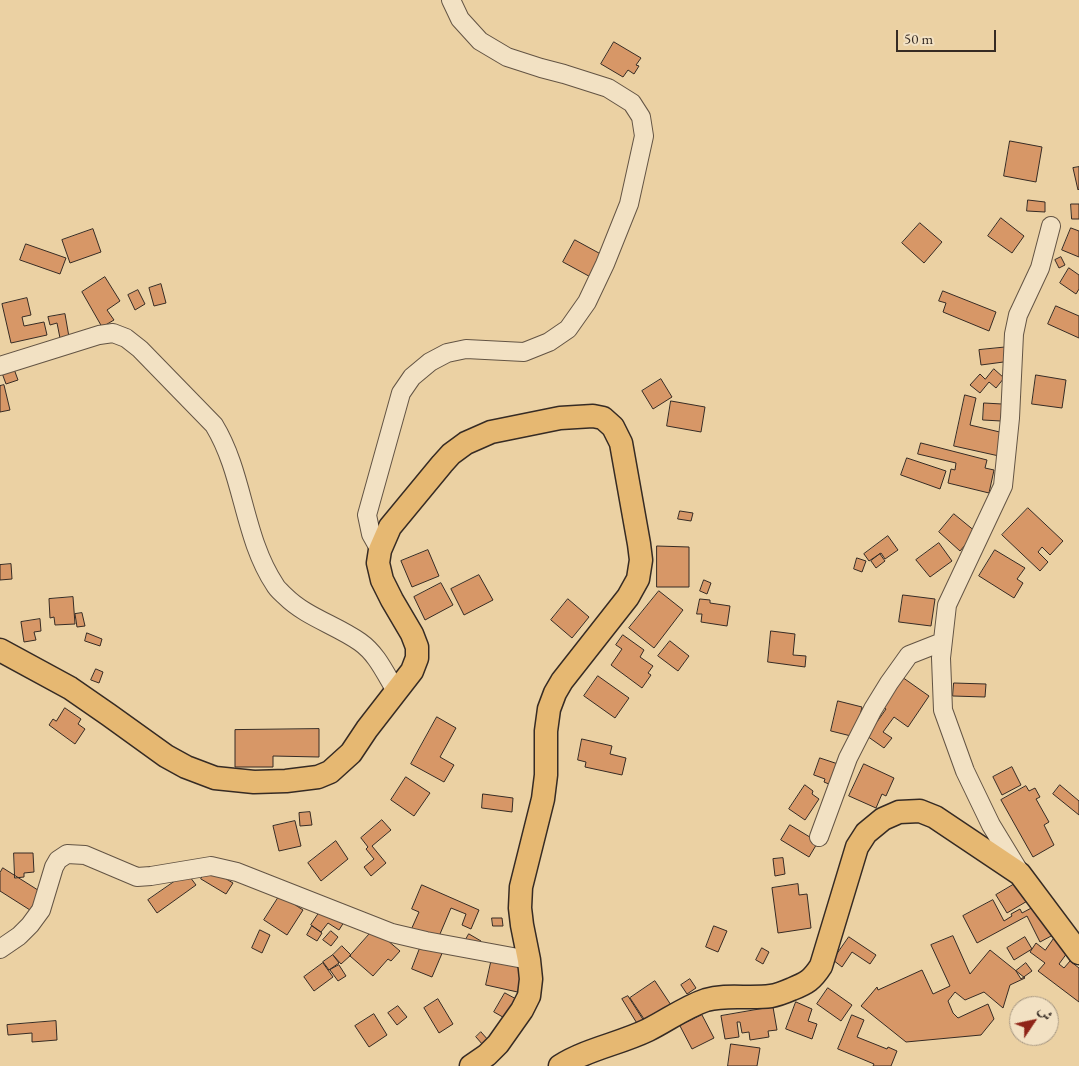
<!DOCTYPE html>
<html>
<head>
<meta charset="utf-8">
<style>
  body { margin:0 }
  #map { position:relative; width:1079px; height:1066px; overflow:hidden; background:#ebd1a3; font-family:"EB Garamond",Amiri,serif }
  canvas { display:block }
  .north { position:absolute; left:1009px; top:996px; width:50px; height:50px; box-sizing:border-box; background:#f2e1c3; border:1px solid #a79883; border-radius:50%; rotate:56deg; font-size:14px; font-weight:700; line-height:20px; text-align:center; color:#362b24 }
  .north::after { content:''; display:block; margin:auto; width:18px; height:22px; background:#8f2418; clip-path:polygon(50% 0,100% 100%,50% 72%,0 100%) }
  .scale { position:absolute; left:896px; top:30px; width:100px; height:22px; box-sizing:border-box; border:2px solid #362b24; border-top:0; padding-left:6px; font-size:15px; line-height:18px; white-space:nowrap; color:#362b24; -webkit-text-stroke:4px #f2e1c3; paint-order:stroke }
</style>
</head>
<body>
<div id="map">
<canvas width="1079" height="1066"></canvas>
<div class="north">ش</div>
<div class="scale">50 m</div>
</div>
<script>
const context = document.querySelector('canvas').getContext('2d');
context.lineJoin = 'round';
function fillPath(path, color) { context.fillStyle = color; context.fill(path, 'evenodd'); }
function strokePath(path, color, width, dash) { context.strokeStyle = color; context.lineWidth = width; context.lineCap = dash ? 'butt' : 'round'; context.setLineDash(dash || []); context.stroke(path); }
const building = new Path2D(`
  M614 42 641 58 636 65 639 66 634 74 628 70 623 77 601 64Z
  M1010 141 1042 147 1036 182 1004 176Z
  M1079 167V189L1078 190 1073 168Z
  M1028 200 1045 202V212L1027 211Z
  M1071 204H1079V219H1072Z
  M1001 218 1024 236 1012 253 988 236Z
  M920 223 942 242 924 263 902 243Z
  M1071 228 1079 231V257L1062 250Z
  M93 229 101 252 70 263 62 240Z
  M575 240 608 258 596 280 563 262Z
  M26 244 66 258 60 274 20 260Z
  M1061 257 1065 265 1059 268 1055 260Z
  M1069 268 1079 275V289L1076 294 1060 283Z
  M105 277 120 301 107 310 114 320 102 327 82 292Z
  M161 284 166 303 154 306 149 288Z
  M138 290 145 304 135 310 128 295Z
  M943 291 996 312 989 331 943 312 946 303 939 301Z
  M27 298 31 315 22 317 24 326 44 322 47 335 11 343 2 304Z
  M1056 306 1079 316V338L1048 324Z
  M65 314 69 337 60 338 57 323 50 325 48 317Z
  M1009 347 1011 361 981 365 979 350Z
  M14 369 18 380 6 384 2 373Z
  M994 369 1004 378 996 388 989 382 980 393 970 385 980 374 985 379Z
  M1036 375 1066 380 1062 408 1032 404Z
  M661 379 672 397 653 409 642 391Z
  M4 385 10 410 0 412V386Z
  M965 395 976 398 970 425 1004 433 999 456 954 446Z
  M671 401 705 407 701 432 667 426Z
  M984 403 1002 404 1001 421 983 420Z
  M921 443 987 460 985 468 994 470 989 493 948 483 951 469 955 470 956 463 918 454Z
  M907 458 946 471 940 489 901 475Z
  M1028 508 1063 541 1050 555 1042 547 1038 552 1048 562 1040 571 1002 535Z
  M680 511 693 513 691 521 678 519Z
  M954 514 976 532 960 551 939 532Z
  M888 536 898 550 885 559 881 553 869 561 864 554Z
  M939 543 952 561 930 577 916 560Z
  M657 546 689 547V587H657Z
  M428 550 439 576 412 587 401 561Z
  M995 550 1025 568 1017 579 1023 583 1014 598 979 576Z
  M880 554 885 561 876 568 871 561Z
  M857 558 866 561 862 572 854 569Z
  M11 564 12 579 0 580V565Z
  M479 575 493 600 464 615 451 589Z
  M704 580 711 583 707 594 700 591Z
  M441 583 453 605 425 620 414 597Z
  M659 591 683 610 654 648 629 628Z
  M903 595 935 599 931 626 899 622Z
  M73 597 75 624 55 625 54 617 50 618 49 599Z
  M568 599 589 617 572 638 551 620Z
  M700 599 710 600V603L730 606 727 626 701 622 702 614H697Z
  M82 613 85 626 77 627 75 614Z
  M40 619 41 631 34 632 36 640 24 642 21 622Z
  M771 631 795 634 793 655 806 656 805 667 768 662Z
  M87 633 102 639 100 646 85 641Z
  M623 635 644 650 640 657 653 666 648 673 651 675 642 688 611 665 622 649 616 645Z
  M670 641 689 656 678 671 658 656Z
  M96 669 103 672 99 683 91 680Z
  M598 676 629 698 615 718 584 696Z
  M902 677 929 696 908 727 894 717 883 732 892 738 884 748 867 736 886 709 882 706Z
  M954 683 986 684 985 697 953 696Z
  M838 701 862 707 855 737 831 731Z
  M65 708 81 719 78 724 85 729 75 744 49 725 53 719 56 721Z
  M437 717 456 728 440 757 454 765 444 782 411 764Z
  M319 729V757L273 756V767H235V730Z
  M582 739 612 746 610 754 626 758 622 775 585 767 586 762 578 760Z
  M820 758 844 766 836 787 824 782 825 779 814 775Z
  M864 764 894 778 886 796 882 794 876 808 849 796Z
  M1012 767 1021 785 1002 795 993 777Z
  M406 777 430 793 414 816 391 800Z
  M805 785 813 791 812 794 819 799 805 820 789 809Z
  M1060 785 1079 801V815L1053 794Z
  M1026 786 1029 791 1035 788 1040 797 1036 799 1049 822 1044 825 1054 845 1033 857 1001 800Z
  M483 794 513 798 512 812 482 808Z
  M310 812 312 825 300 826 299 813Z
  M382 820 391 830 372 846 386 863 371 876 364 867 374 859 366 849 368 847 361 838Z
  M295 821 301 846 279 851 273 826Z
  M790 825 818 842 809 857 781 840Z
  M336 841 348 859 321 881 308 863Z
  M14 853H33L34 872 24 873V877L15 878Z
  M783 858 785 874 775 876 773 859Z
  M3 868 41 892 30 910 0 891V873Z
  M208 868 233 883 226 894 201 879Z
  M187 873 196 885 157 913 148 900Z
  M1018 882 1029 900 1007 913 996 895Z
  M798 884 799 895 807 894 811 928 778 933 772 888Z
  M422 885 479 910 471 929 462 925 466 914 451 908 437 941 411 930 419 912 412 909Z
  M280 895 303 910 287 935 264 920Z
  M993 900 1004 921 1012 916 1011 914 1020 909 1022 913 1037 905 1053 935 1040 942 1027 916 977 943 963 916Z
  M323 907 344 922 339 930 328 923 321 932 311 925Z
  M492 918H502L503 926H493Z
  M312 926 322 933 317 941 307 935Z
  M714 926 727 931 718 952 706 947Z
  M374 929 400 951 391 961 388 959 373 976 350 956Z
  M260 930 270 935 262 953 252 948Z
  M331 931 338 937 331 946 323 940Z
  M469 934 481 941 476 950 464 943Z
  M953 936 970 974 990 950 1025 978 1010 985 1003 1008 984 992 965 1000 955 992 948 1001 953 1013 958 1018 988 1004 994 1019 981 1035 906 1042 861 1006 877 987 878 990 922 970 933 994 950 986 931 945Z
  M849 937 876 955 870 964 852 952 842 967 833 960Z
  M1025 937 1032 949 1014 960 1007 948Z
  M1055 937 1070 949 1059 964 1064 968 1070 961 1079 968V1002L1038 971 1045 963 1030 952 1036 943 1045 950Z
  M422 943 443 951 432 977 412 969Z
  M342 946 351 955 341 964 333 955Z
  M762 948 769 952 763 964 756 960Z
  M333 955 339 963 329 970 323 962Z
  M492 958 528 967 522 993 486 985Z
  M323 963 333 977 314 991 304 977Z
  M1026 963 1032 971 1021 979 1016 971Z
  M339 965 346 976 338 981 330 970Z
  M690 979 696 988 687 994 681 985Z
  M655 981 671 1005 646 1022 630 998Z
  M828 988 852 1005 841 1021 817 1004Z
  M505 993 518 1000 508 1020 494 1012Z
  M628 996 644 1021 638 1025 622 999Z
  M438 999 453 1024 439 1033 424 1008Z
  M796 1002 812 1009 808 1021 817 1024 812 1039 786 1029Z
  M398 1006 407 1017 397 1025 388 1013Z
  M773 1007 777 1030 768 1031 769 1037 750 1040 749 1032 742 1033 740 1022H737L739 1037 725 1039 721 1016Z
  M374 1014 387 1035 369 1047 355 1026Z
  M702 1015 714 1038 692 1049 680 1026Z
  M852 1015 864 1020 857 1037 887 1049 888 1047 897 1051 891 1066H873L874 1064 838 1049Z
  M56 1021 57 1040 32 1042V1033L8 1035 7 1025Z
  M481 1032 489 1041 483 1045 476 1037Z
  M731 1044 760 1048 757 1066H728Z`);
fillPath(building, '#d79767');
strokePath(building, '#362b24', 1);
const minor = new Path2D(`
  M0 366 99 335 113 333 126 338 140 349 214 425C244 474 243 537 275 585 277 589 282 593 285 596 306 617 336 625 360 642 377 654 385 673 396 691
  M380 550 371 534 367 515 401 393 412 377 430 362 447 353 466 349 524 352 549 342 568 329 587 302 605 264 629 204 644 136 641 117 632 103 608 88 564 74 541 68 507 57 480 41 460 19 451 0
  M819 837 848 758 873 709 889 683 909 655 942 642
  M1019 871 991 825 965 771 943 710 941 658 947 605 1003 486 1010 418 1014 334 1018 315 1040 268 1051 226
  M0 949 19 936 30 925 41 910 54 867 58 860 67 854 85 855 137 877 151 876 211 866 237 872 392 933 426 941 529 960`);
const major = new Path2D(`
  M0 650 70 688 109 715 166 756 186 767 215 778 254 782 286 781 318 777 330 772 351 753 367 729 412 671 417 658V647L412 634 392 600 382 580 378 563 380 550 390 527 442 464 451 454 466 443 491 432 560 418 593 416 603 418 613 427 621 443 639 544 641 560 638 579 628 597 562 681 555 693 549 709 546 731V775L543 799 521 887 520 908 522 925 529 960 531 979 529 996 522 1010 498 1044 487 1055 471 1066
  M560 1066C587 1049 619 1044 648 1030 668 1020 685 1007 706 1000 726 994 749 999 771 996 778 995 785 992 792 989 807 983 812 980 821 966L857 847 866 833 883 819 899 812 920 811 935 817 1020 874 1079 953`);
strokePath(minor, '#635444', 20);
strokePath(major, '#362b24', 25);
strokePath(minor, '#f2e1c3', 18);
strokePath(major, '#e6b872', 22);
</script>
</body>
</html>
